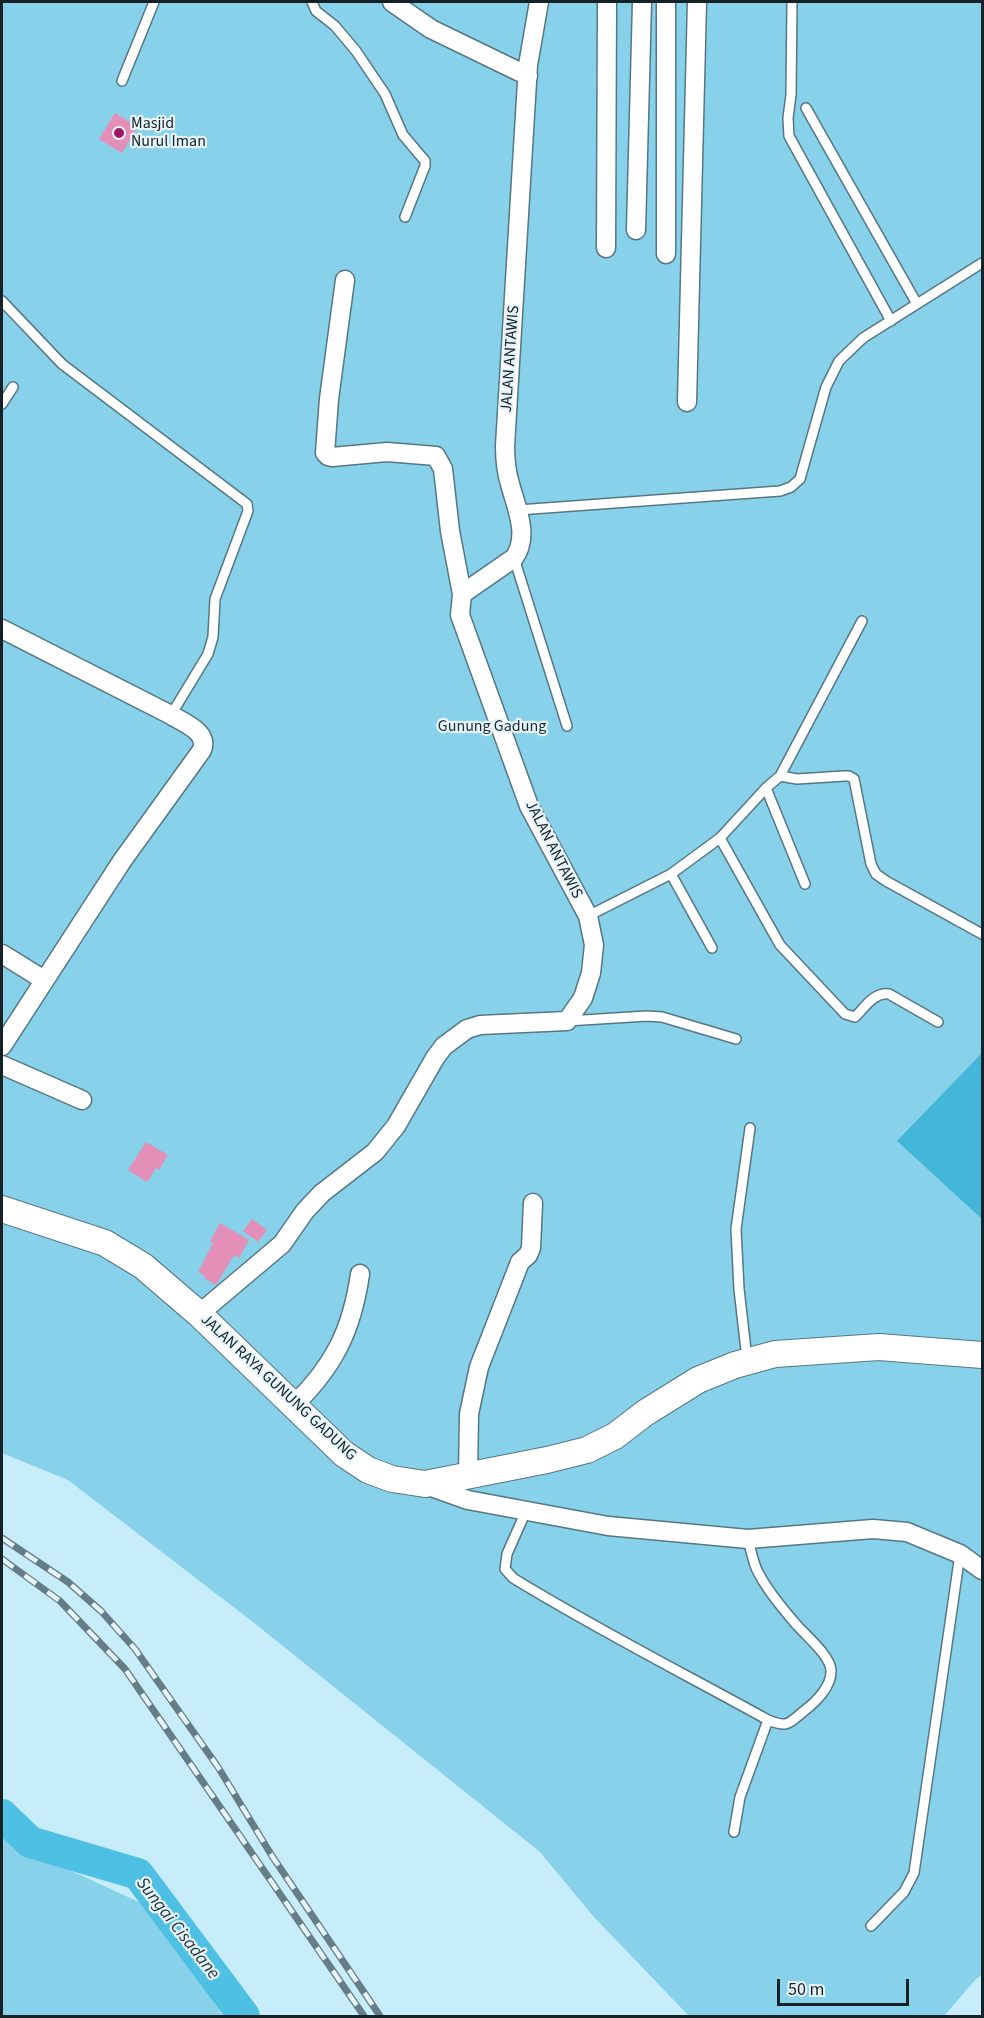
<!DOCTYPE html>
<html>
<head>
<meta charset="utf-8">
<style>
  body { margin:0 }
  #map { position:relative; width:984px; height:2018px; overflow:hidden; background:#c7ecfa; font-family:"Source Sans 3",sans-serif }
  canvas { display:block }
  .frame { position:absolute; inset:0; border:3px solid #142227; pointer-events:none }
  .scale { position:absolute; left:777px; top:1979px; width:132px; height:27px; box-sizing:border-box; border:3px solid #142227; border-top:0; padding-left:8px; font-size:18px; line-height:21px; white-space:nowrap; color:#142227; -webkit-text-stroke:4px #e7f5fb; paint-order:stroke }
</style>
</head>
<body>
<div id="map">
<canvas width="984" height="2018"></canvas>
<div class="frame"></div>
<div class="scale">50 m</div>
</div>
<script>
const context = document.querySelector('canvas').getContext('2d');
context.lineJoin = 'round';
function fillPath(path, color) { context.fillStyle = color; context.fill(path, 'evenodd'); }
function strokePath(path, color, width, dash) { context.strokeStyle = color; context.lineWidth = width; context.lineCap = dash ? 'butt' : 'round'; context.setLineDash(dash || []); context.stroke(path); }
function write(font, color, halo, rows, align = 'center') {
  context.font = font + ' "Source Sans 3",sans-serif'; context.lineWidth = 4.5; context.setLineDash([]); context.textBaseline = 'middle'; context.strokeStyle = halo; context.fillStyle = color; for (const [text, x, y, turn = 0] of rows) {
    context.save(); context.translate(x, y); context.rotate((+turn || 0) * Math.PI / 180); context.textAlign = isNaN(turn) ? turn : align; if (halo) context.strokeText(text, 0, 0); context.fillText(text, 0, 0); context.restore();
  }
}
fillPath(new Path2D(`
  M2 2H982V1975L976 1979 944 2016H689L593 1916 540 1852 253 1622 68 1480 2 1453Z
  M2 1830 26 1850 154 1909 223 2016H2Z`), '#87d1eb');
fillPath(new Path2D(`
  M982 1053V1219L897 1141Z`), '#43b6da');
strokePath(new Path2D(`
  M2 1815 30 1842 138 1874 244 2016`), '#4ec0e4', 32);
fillPath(new Path2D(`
  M115 113 138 127 122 153 99 139Z
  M146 1142 168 1155 159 1170 156 1168 147 1182 128 1170Z
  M252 1219 267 1230 258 1242 243 1231Z
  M220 1223 249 1240 239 1258 234 1255 216 1285 204 1278 205 1276 198 1272 213 1243 210 1241Z`), '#e38fb7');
const lane = new Path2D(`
  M312 2 316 11 335 26 356 51 385 94 403 135 425 161V166L405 217
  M792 2 791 95 788 118 789 136 891 321
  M122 81 154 2
  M806 108 917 304
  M2 301 62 364 247 504 248 511 215 599 213 637 208 654 171 715
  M2 404 13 387
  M518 510 780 491 791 487 800 479 826 387 839 361 863 338 982 263
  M514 558 567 726
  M780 776 797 779 844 776H849L854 779 871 864 876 874 886 881 982 934
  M766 788 805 884
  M720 838 780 945 845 1014 855 1017C865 1007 874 992 889 994L938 1022
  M671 874 712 948
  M588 916 671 874 720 838 766 788 780 776 862 621
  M567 1021 647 1016 662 1017 736 1039
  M747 1359 739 1289 736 1229 750 1128
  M526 1511 507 1554 505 1569 513 1578C596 1629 683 1673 768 1720 788 1728 788 1724 804 1711 816 1702 832 1686 831 1670 830 1655 804 1634 795 1623 782 1608 768 1591 759 1574 753 1564 751 1550 748 1539
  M734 1832 740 1797 768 1720
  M871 1926 904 1892 914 1873 960 1554`);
const street = new Path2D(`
  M392 2 431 29 528 76
  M636 230 642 2
  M606 248 607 2
  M666 254V2
  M345 280 329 399 325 453 328 456 332 457 387 452 436 456 443 469 450 531 462 594
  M687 402 697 2
  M2 629 171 715C184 723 209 732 202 750L122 861 2 1046
  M2 954 44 980
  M2 1065 82 1100
  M199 1314 282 1244 305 1211 322 1193 375 1152 396 1126 435 1058 444 1046 467 1029 480 1025 567 1021 583 998 591 973 594 945 588 916 529 806 460 615 462 594 514 558C530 536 516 507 510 484 506 471 505 459 505 446L528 65 539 2
  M294 1405C334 1366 352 1330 360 1274
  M468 1476 469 1414 479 1367 520 1262 528 1255 531 1248 533 1203
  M426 1485 468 1500 608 1526 748 1539 873 1529 907 1532 960 1554 982 1570`);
const secondary = new Path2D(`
  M2 1209 105 1243 143 1266 199 1314 344 1454 368 1470 392 1479 425 1484 547 1460 587 1450 615 1436 645 1413 698 1380 735 1365 775 1354 879 1347 982 1355`);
strokePath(lane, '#557784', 12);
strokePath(street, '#557784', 21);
strokePath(secondary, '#557784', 28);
strokePath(lane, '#fff', 9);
strokePath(street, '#fff', 18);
strokePath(secondary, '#fff', 26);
const rail = new Path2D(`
  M2 1538 68 1582 101 1611 135 1649 218 1767 272 1856 380 2016
  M2 1559 60 1601 125 1669 364 2016`);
strokePath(rail, '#647d86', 7);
strokePath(rail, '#e7f5fb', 4.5, [14]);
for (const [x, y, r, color] of [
  [119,133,6,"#9f1969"]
]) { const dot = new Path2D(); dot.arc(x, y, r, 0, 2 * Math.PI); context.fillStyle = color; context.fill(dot); strokePath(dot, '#e7f5fb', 2); }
write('16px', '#142227', '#e7f5fb', [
  ["Masjid",131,124],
  ["Nurul Iman",131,142]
], 'left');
write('16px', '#142227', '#e7f5fb', [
  ["JALAN ANTAWIS",511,359,-86],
  ["JALAN ANTAWIS",553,850,63],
  ["JALAN RAYA GUNUNG GADUNG",278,1388,43]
]);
write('16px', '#192d34', '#e7f5fb', [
  ["Gunung Gadung",492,727]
]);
write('italic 18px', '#1b2f36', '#e7f5fb', [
  ["Sungai Cisadane",177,1929,52]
]);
</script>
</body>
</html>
